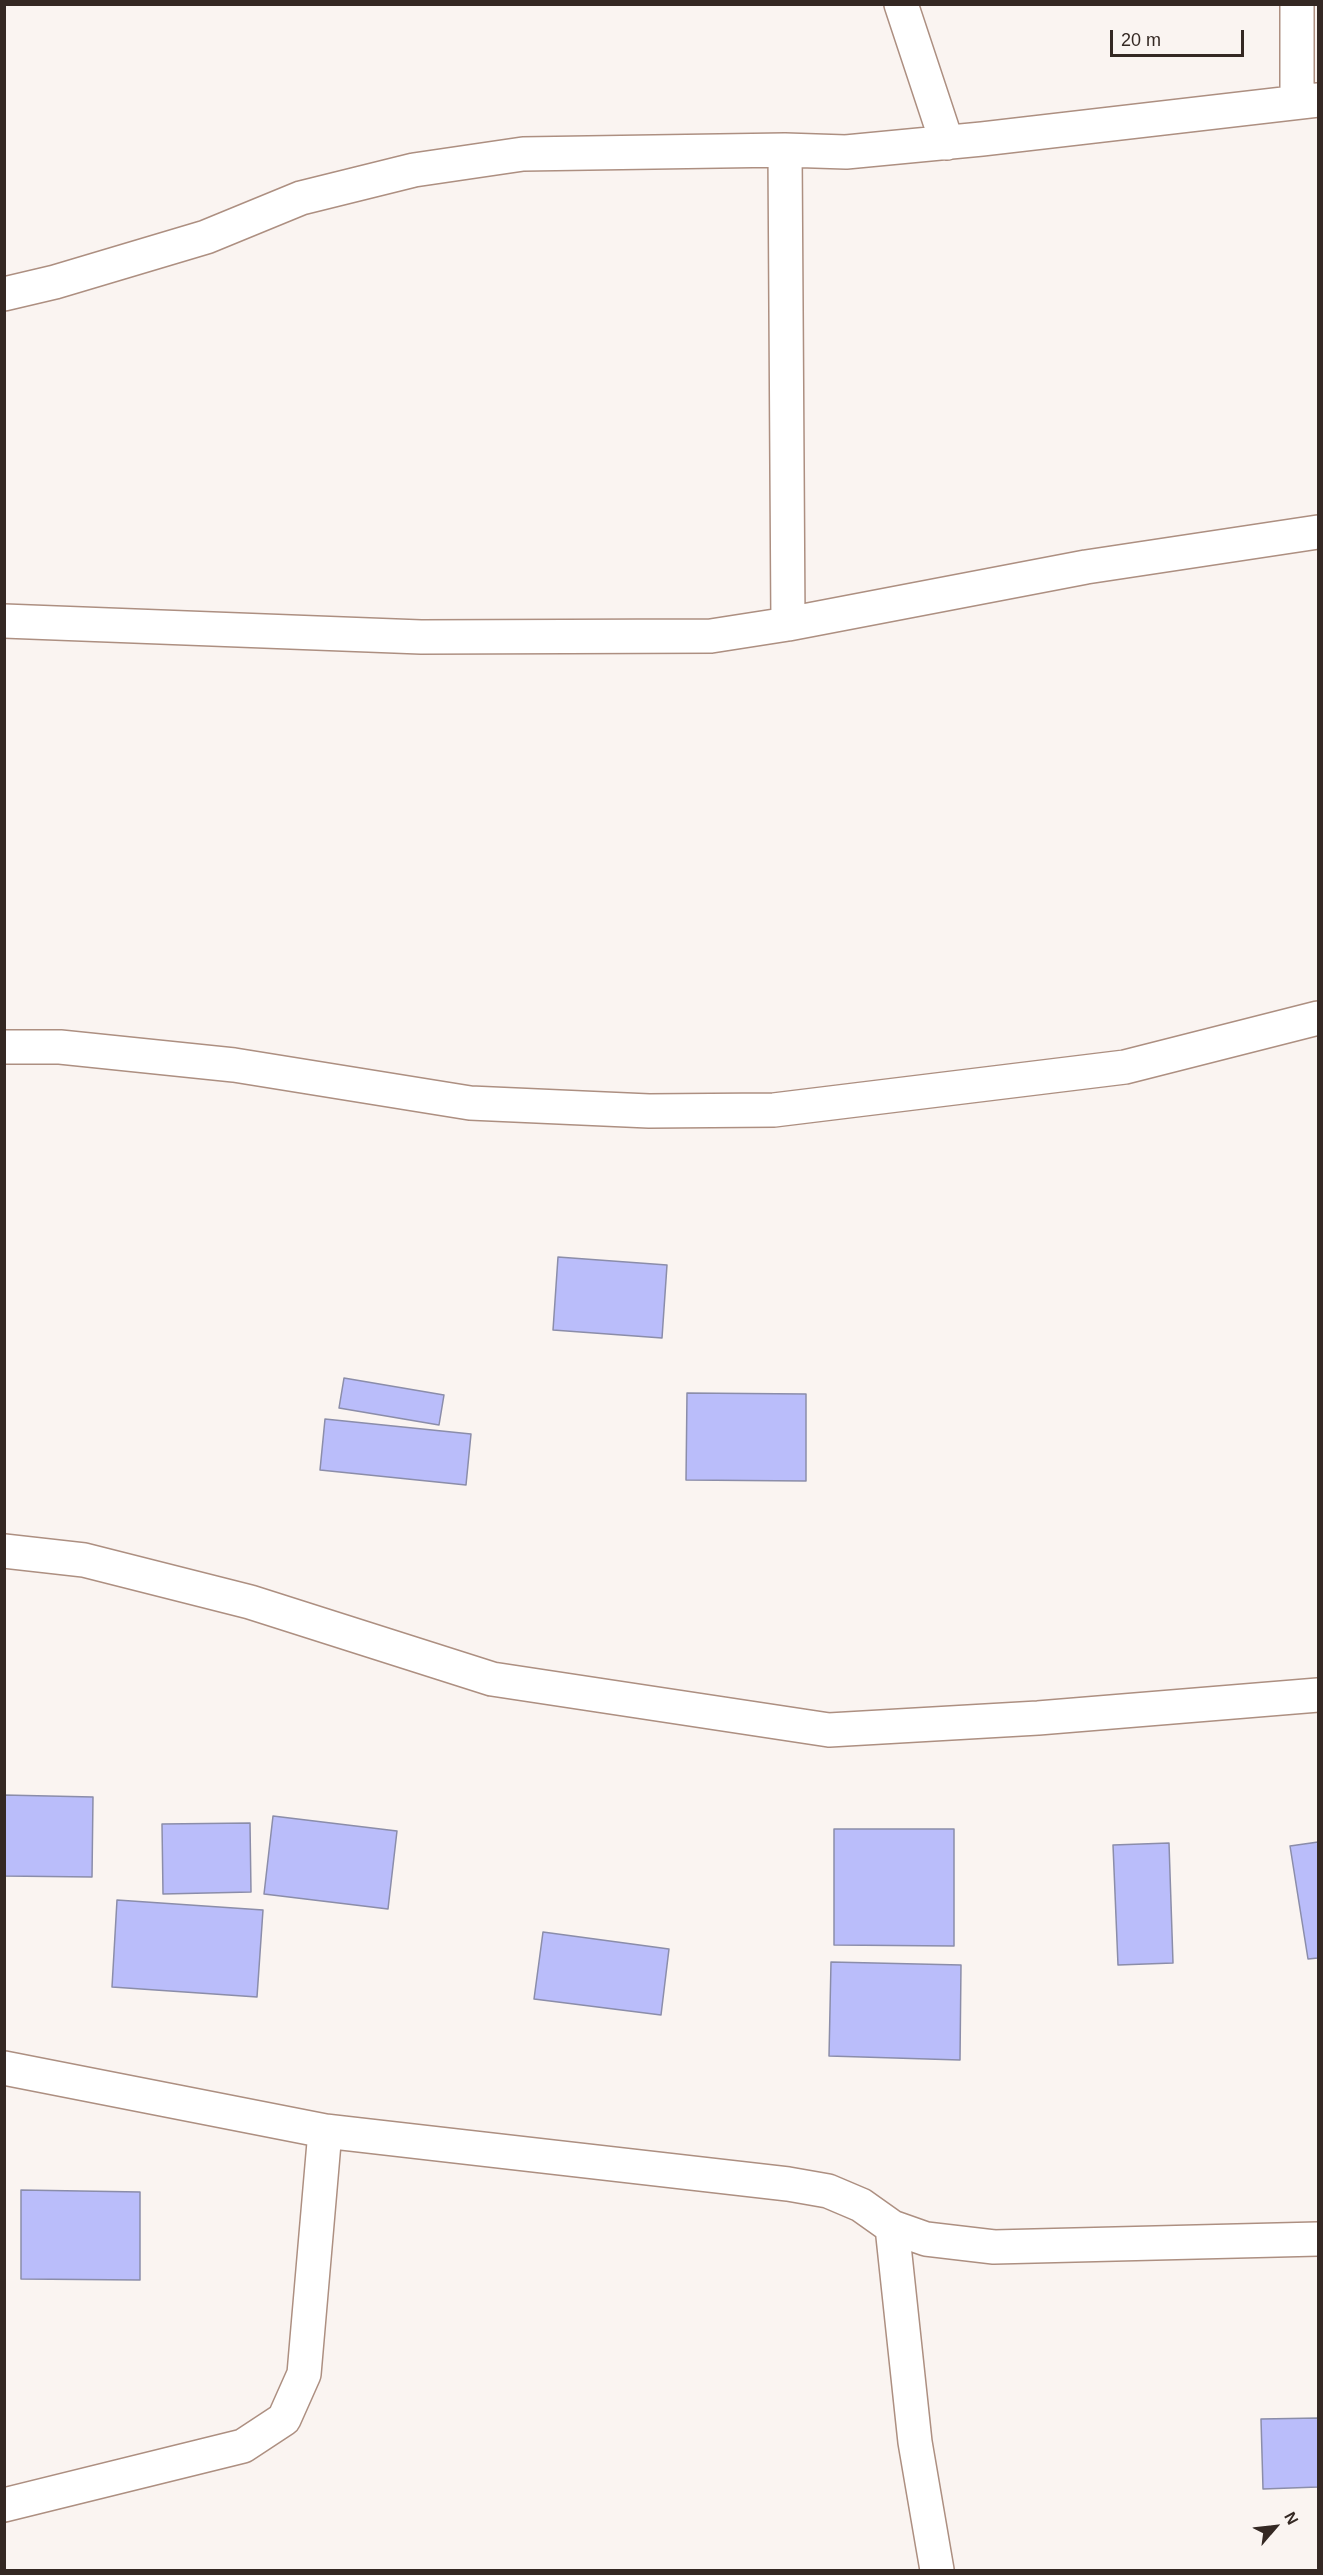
<!DOCTYPE html>
<html>
<head>
<meta charset="utf-8">
<style>
  body { margin:0 }
  #map { position:relative; width:1323px; height:2575px; overflow:hidden; background:#faf4f1; font-family:Arial,sans-serif }
  canvas { display:block }
  .frame { position:absolute; inset:0; border:6px solid #342823; pointer-events:none }
  .north { position:absolute; left:1245px; top:2497px; width:60px; height:60px; -webkit-text-stroke:4px #faf4f1; paint-order:stroke; rotate:62deg; font-size:16px; font-weight:700; line-height:24px; text-align:center; color:#342823 }
  .north::after { content:''; display:block; margin:auto; width:21px; height:27px; background:#342823; clip-path:polygon(50% 0,100% 100%,50% 72%,0 100%) }
  .scale { position:absolute; left:1110px; top:30px; width:134px; height:27px; box-sizing:border-box; border:3px solid #342823; border-top:0; padding-left:8px; font-size:18px; line-height:21px; white-space:nowrap; color:#342823; -webkit-text-stroke:4px #faf4f1; paint-order:stroke }
</style>
</head>
<body>
<div id="map">
<canvas width="1323" height="2575"></canvas>
<div class="frame"></div>
<div class="north">N</div>
<div class="scale">20 m</div>
</div>
<script>
const context = document.querySelector('canvas').getContext('2d');
context.lineJoin = 'round';
function fillPath(path, color) { context.fillStyle = color; context.fill(path, 'evenodd'); }
function strokePath(path, color, width, dash) { context.strokeStyle = color; context.lineWidth = width; context.lineCap = dash ? 'butt' : 'round'; context.setLineDash(dash || []); context.stroke(path); }
const building = new Path2D(`
  M558 1257 667 1265 662 1338 553 1330Z
  M344 1378 444 1395 439 1425 339 1408Z
  M687 1393 806 1394V1481L686 1480Z
  M325 1419 471 1434 466 1485 320 1470Z
  M4 1795 93 1797 92 1877 4 1876Z
  M273 1816 397 1831 388 1909 264 1894Z
  M250 1823 251 1892 163 1894 162 1824Z
  M834 1829H954V1946L834 1945Z
  M1318 1842V1958L1308 1959 1290 1846Z
  M1169 1843 1173 1963 1118 1965 1113 1845Z
  M117 1900 263 1910 257 1997 112 1987Z
  M543 1932 669 1949 661 2015 534 1999Z
  M831 1962 961 1965 960 2060 829 2056Z
  M21 2190 140 2192V2280L21 2279Z
  M1318 2418V2487L1263 2489 1261 2419Z`);
fillPath(building, '#babdfa');
strokePath(building, '#8b8da9', 1.5);
const minor = new Path2D(`
  M901 4 947 143
  M1297 101V4
  M785 150 788 624
  M4 294 55 282 206 237 301 198 414 170 523 154 785 150 846 152 982 139 1318 100
  M4 621 421 637 711 636 788 624 1086 567 1318 532
  M4 1047H60L234 1065 470 1103 649 1111 774 1110 1125 1067 1318 1018
  M4 1551 84 1560 250 1602 492 1679 829 1730 1038 1718 1318 1695
  M4 2068 325 2131 788 2184 828 2191 861 2205 892 2227 926 2239 994 2247 1318 2239
  M892 2227 915 2442 937 2570
  M4 2505 243 2446 284 2419 304 2374 325 2131`);
strokePath(minor, '#ad8f81', 36);
strokePath(minor, '#fff', 33);
</script>
</body>
</html>
